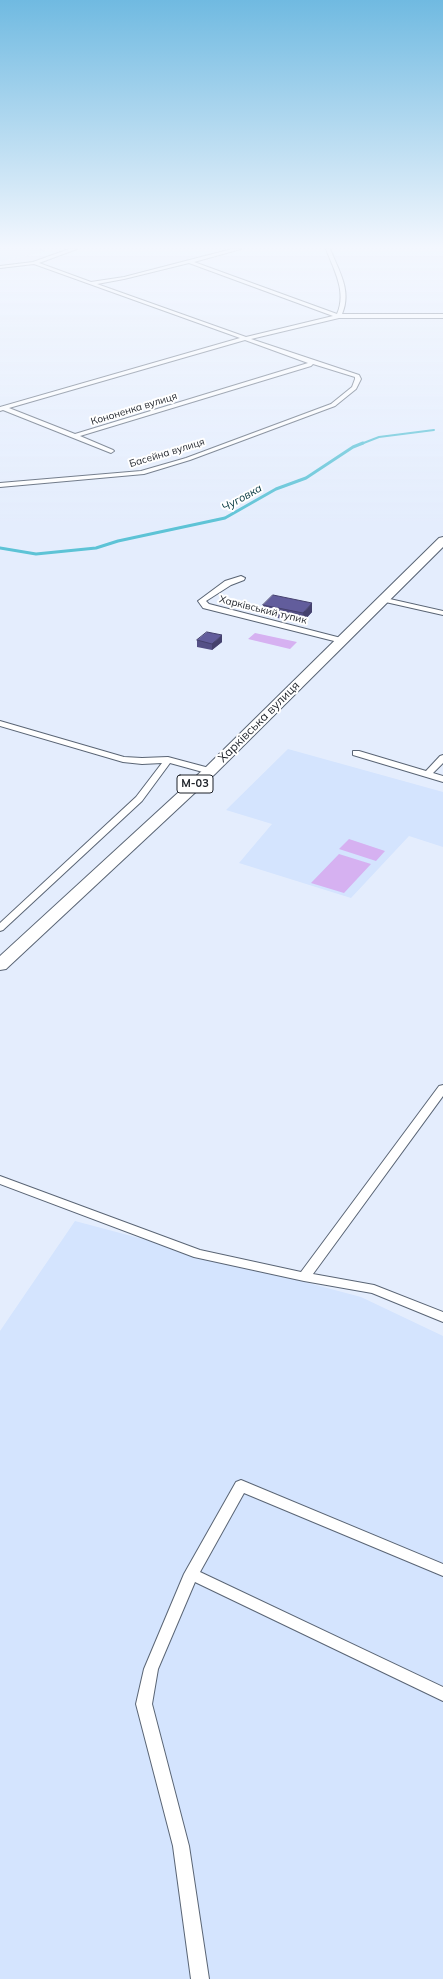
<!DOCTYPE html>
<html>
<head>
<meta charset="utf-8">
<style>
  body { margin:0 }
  canvas { display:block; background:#e4edfd }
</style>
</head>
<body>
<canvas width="443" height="1979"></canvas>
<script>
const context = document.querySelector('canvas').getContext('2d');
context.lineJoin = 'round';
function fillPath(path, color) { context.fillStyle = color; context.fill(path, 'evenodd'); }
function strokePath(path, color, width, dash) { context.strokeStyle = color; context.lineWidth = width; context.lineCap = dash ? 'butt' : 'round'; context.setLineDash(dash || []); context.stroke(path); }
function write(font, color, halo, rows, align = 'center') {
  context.font = font + ' Mulish,sans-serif'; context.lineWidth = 4; context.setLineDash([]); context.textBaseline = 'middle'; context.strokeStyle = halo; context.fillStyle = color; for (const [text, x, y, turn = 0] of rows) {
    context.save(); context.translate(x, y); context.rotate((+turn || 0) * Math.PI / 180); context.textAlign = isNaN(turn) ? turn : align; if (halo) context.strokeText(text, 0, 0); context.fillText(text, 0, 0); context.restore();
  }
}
fillPath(new Path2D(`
  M0 249H40L45 251 0 262Z
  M288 749 443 792V847L409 836 351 898 239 863 272 824 226 810Z
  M75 1221 361 1297 443 1336V1979H0V1331Z`), '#d4e4fe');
fillPath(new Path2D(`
  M255 633 297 642 290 649 248 639Z
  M349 839 385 851 376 861 339 849Z
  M339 854 371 864 344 893 311 883Z`), '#d6b1f1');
strokePath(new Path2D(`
  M361 444 379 437 434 430`), '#5dc3d6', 2);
strokePath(new Path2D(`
  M0 548 36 554 96 548 118 541 225 518 276 489 306 478 353 447 363 443`), '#5dc3d6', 3);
const minor = new Path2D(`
  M69 249H77L39 263 91 282 124 277 232 249H241L194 262 337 314C347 292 334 270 326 249H330C339 271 352 291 342 314H443V318H339L251 339 359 375 361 379 356 389 335 406 190 460 144 474 0 487V483L141 471 186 458 331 404 352 387 355 379V377L313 364 311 366 80 436 113 450 114 451 111 453 3 410 0 411V407L240 338 34 264 0 268V266L33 262ZM189 263 333 316 246 337 97 284 124 279ZM245 340 308 363 75 434 9 408Z
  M241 576 245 578 244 580 231 585 206 601 209 604 345 639 346 641 342 643 203 608 198 601 225 581Z
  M381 597 443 611V615L381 601Z
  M0 721 124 757 142 758 168 757 213 769 214 771 210 774 170 763 142 801 3 930 0 931V923L136 797 162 763 142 764 123 762 0 726Z
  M353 751H359L426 771 440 756 443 755V763L433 773 443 776V782L353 755Z
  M443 1085V1096L313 1274 374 1285 443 1312V1322L372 1293 304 1281 194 1257 0 1184V1176L200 1250 301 1272 439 1086Z
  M241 1480 443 1564V1576L244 1493 200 1572 443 1687V1701L195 1582 158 1669 152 1704 189 1846 209 1979H191L173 1846 136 1704 144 1669 184 1574 236 1482Z`);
const trunk = new Path2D(`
  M443 537V547L215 774 6 969 0 970V956L205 768 439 538Z`);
strokePath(minor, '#5a6575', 2);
strokePath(trunk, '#5a6575', 2);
fillPath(minor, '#fff');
fillPath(trunk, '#fff');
fillPath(new Path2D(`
  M263 605 312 612 302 623 263 615Z
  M197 640 222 642 212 650 197 647Z`), '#545086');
fillPath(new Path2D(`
  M312 603V612L302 623 303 613Z
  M222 635V642L212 650V644Z`), '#45416d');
const building = new Path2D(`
  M273 595 312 603 303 613 263 605Z
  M207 632 222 635 212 644 197 640Z`);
fillPath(building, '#625d9c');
strokePath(building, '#45416d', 1);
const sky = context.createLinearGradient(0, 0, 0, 526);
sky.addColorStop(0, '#70bae1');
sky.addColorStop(0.47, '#f3f7fe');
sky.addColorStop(1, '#f3f7fe00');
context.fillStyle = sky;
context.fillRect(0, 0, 443, 526);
write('10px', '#1d2128', '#fff', [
  ["Кононенка вулиця",134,409,-17],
  ["Басейна вулиця",167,453,-17],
  ["Харківський тупик",263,610,14]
]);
write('italic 11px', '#01343c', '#fff', [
  ["Чуговка",242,498,-29]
]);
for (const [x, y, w] of [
  [195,784,36]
]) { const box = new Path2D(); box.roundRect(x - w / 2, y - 9, w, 18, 3); context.fillStyle = '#fff'; context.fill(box); strokePath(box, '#1d2128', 1); }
write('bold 11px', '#1d2128', null, [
  ["М-03",195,784]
]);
write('12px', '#1d2128', '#fff', [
  ["Харківська вулиця",259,722,-45]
]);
</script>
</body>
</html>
